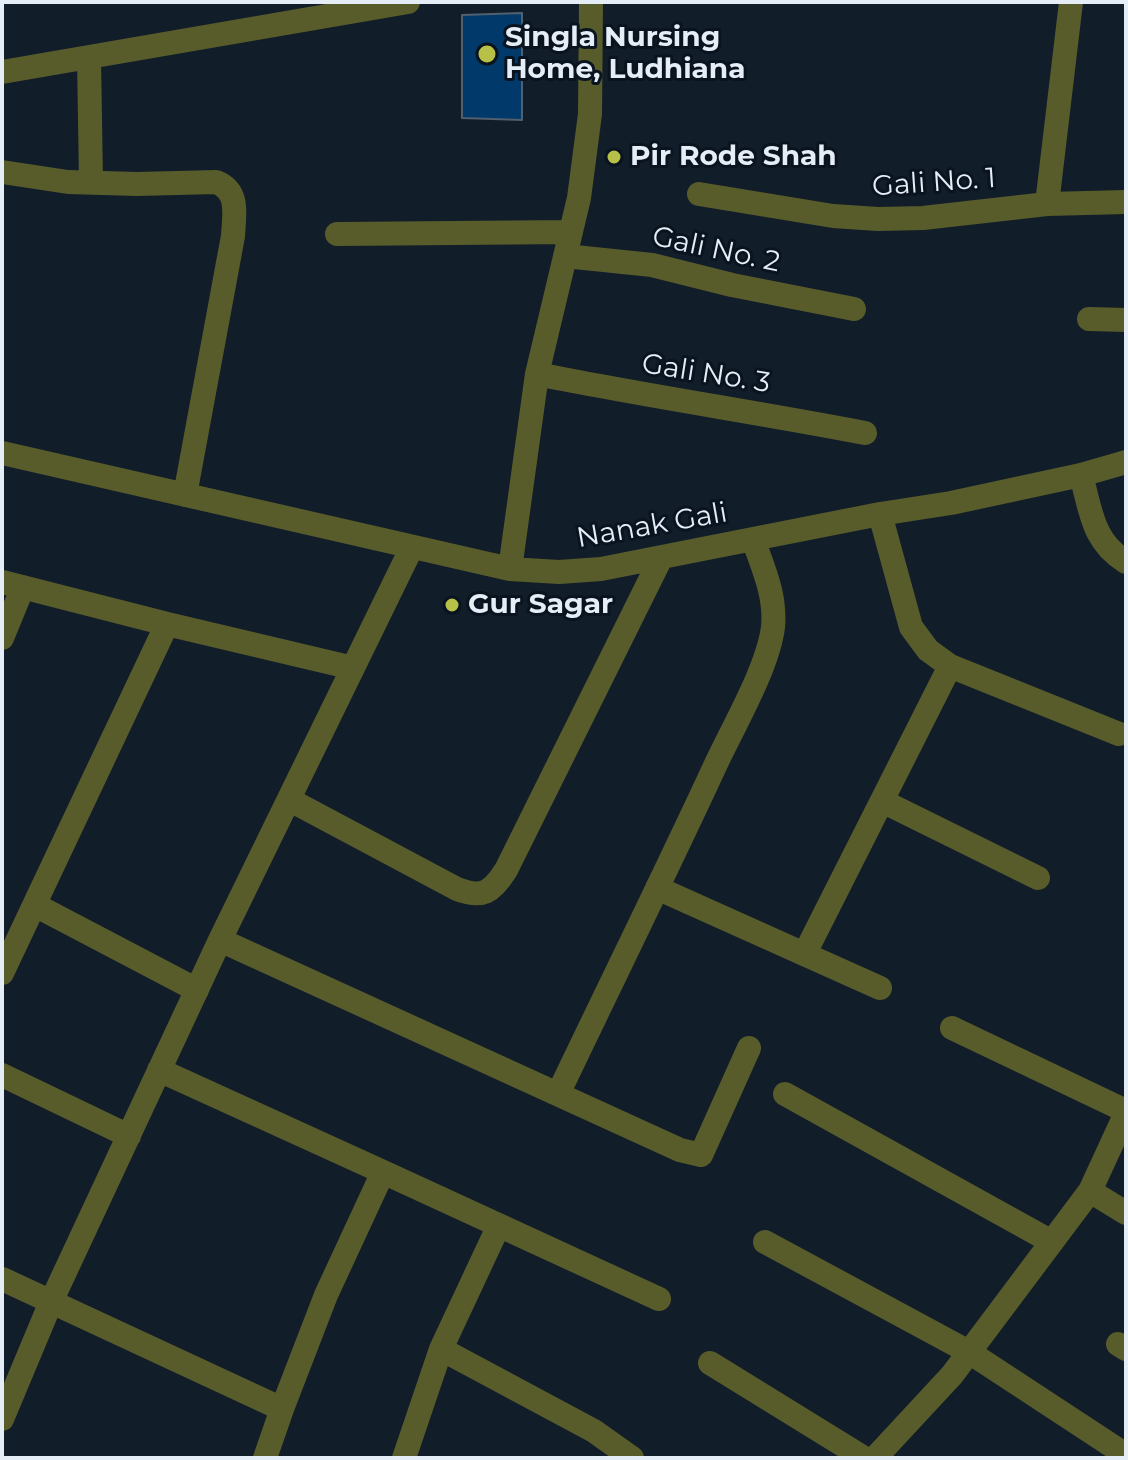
<!DOCTYPE html>
<html>
<head>
<meta charset="utf-8">
<style>
  body { margin:0 }
  #map { position:relative; width:1128px; height:1460px; overflow:hidden; background:#121d2a; font-family:Montserrat,sans-serif }
  canvas { display:block }
  .frame { position:absolute; inset:0; border:4px solid #e5edf6; pointer-events:none }
</style>
</head>
<body>
<div id="map">
<canvas width="1128" height="1460"></canvas>
<div class="frame"></div>
</div>
<script>
const context = document.querySelector('canvas').getContext('2d');
context.lineJoin = 'round';
function fillPath(path, color) { context.fillStyle = color; context.fill(path, 'evenodd'); }
function strokePath(path, color, width, dash) { context.strokeStyle = color; context.lineWidth = width; context.lineCap = dash ? 'butt' : 'round'; context.setLineDash(dash || []); context.stroke(path); }
function write(font, color, halo, rows, align = 'center') {
  context.font = font + ' Montserrat,sans-serif'; context.lineWidth = 6; context.setLineDash([]); context.textBaseline = 'middle'; context.strokeStyle = halo; context.fillStyle = color; for (const [text, x, y, turn = 0] of rows) {
    context.save(); context.translate(x, y); context.rotate((+turn || 0) * Math.PI / 180); context.textAlign = isNaN(turn) ? turn : align; if (halo) context.strokeText(text, 0, 0); context.fillText(text, 0, 0); context.restore();
  }
}
const building = new Path2D(`
  M522 13V120L462 118V15Z`);
fillPath(building, '#013a6a');
strokePath(building, '#515f6f', 2);
strokePath(new Path2D(`
  M89 57 91 182
  M2 72 408 2
  M2 172 68 182 137 184 216 182C240 191 234 215 233 236L185 495
  M699 194 833 216 878 219 923 218 1047 204 1126 202
  M1047 204 1071 2
  M337 234 571 232
  M565 256 652 265 732 285 854 309
  M1089 319 1126 320
  M537 374C646 396 756 412 865 433
  M2 453 510 569 559 572 601 569 880 514 951 503 1081 475 1126 462
  M1081 475C1091 511 1092 541 1126 562
  M880 514 911 627 928 650 950 666 1119 734
  M510 569 537 374 579 198 590 114 591 2
  M2 582 167 624
  M2 638 23 587
  M290 800 457 889C483 899 492 892 506 870L661 558
  M882 801 1038 878
  M657 888 880 988
  M35 905 197 990
  M220 940 680 1150 701 1155 749 1048
  M805 953 950 666
  M2 973 167 624 353 668
  M952 1028 1126 1111
  M159 1070 383 1172
  M2 1075 129 1136
  M558 1094C610 985 664 876 715 766 733 727 768 668 773 627 776 595 763 568 753 539
  M785 1094 1052 1242
  M1090 1191 1126 1213
  M765 1242 969 1352 1126 1455
  M2 1279 282 1409 265 1458
  M1118 1344 1126 1349
  M441 1349 499 1225
  M710 1363 864 1458
  M282 1409 326 1295 383 1172 659 1299
  M2 1419 51 1302 220 940 412 547
  M404 1458 441 1349 594 1431 632 1458
  M875 1458 952 1375 1090 1191 1126 1113`), '#585c2a', 24);
for (const [x, y, r, color] of [
  [487,54,10,"#b8c147"],
  [614,157,8,"#b8c147"],
  [452,605,8,"#b8c147"]
]) { const dot = new Path2D(); dot.arc(x, y, r, 0, 2 * Math.PI); context.fillStyle = color; context.fill(dot); strokePath(dot, '#091420', 3); }
write('bold 28px', '#e5edf6', '#091420', [
  ["Singla Nursing",505,38],
  ["Home, Ludhiana",505,70],
  ["Pir Rode Shah",630,157],
  ["Gur Sagar",468,605]
], 'left');
write('28px', '#e5edf6', '#091420', [
  ["Gali No. 1",934,183,-4],
  ["Gali No. 2",716,250,12],
  ["Gali No. 3",706,374,9],
  ["Nanak Gali",652,526,-10]
]);
</script>
</body>
</html>
